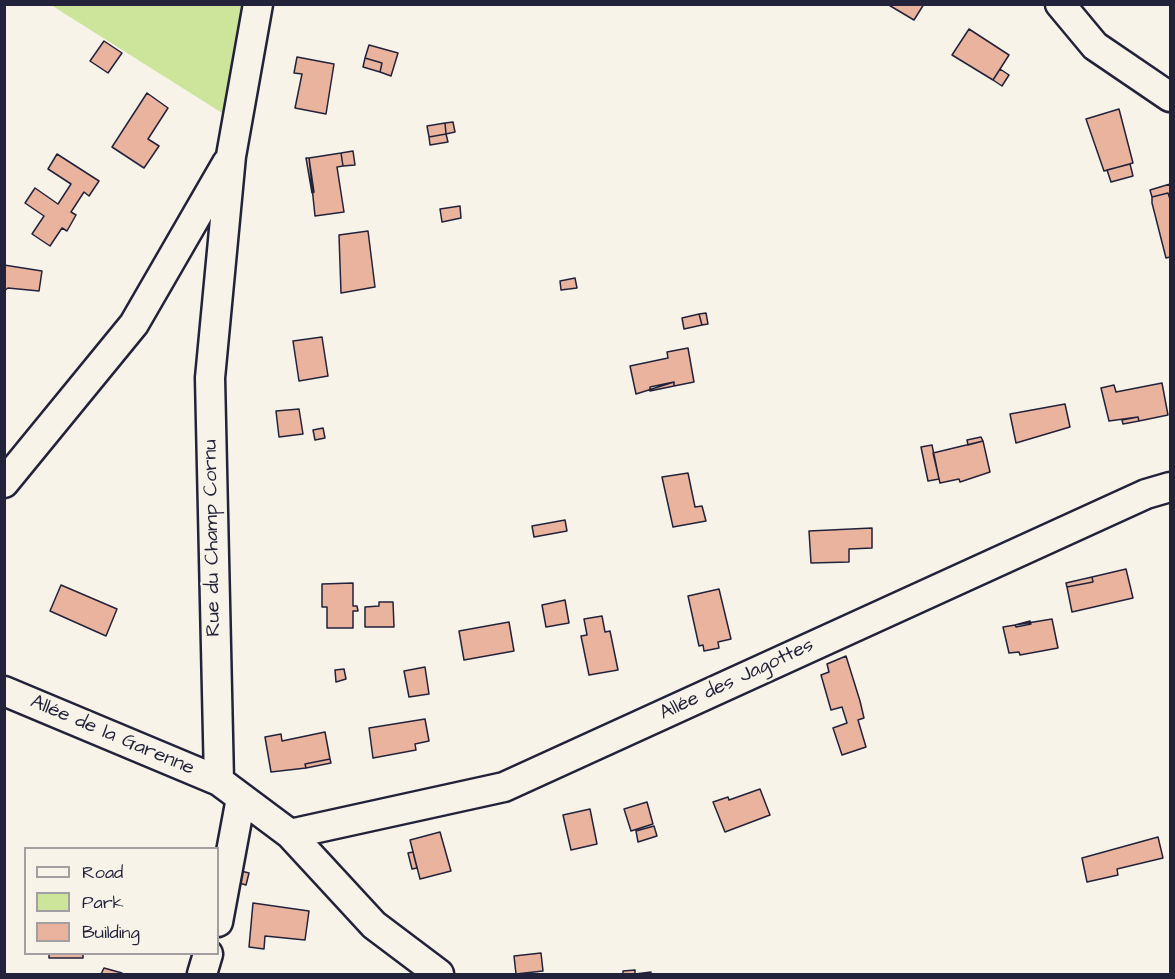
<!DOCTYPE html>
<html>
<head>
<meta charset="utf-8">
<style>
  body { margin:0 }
  #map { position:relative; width:1175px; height:979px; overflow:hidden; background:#f7f3e8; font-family:"Architects Daughter",sans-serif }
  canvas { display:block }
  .frame { position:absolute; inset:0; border:6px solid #22223b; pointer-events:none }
  .legend { position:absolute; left:24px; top:847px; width:195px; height:108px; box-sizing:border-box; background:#f7f3e8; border:2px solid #a29fa3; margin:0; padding:8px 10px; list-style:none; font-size:18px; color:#22223b }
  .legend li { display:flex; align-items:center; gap:12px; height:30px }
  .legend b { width:30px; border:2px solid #a29fa3 }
</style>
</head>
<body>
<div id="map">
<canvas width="1175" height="979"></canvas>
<div class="frame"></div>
<ul class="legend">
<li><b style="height:8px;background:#f7f3e8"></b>Road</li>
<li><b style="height:16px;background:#cde59b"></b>Park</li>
<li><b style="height:16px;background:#e9b39d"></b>Building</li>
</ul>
</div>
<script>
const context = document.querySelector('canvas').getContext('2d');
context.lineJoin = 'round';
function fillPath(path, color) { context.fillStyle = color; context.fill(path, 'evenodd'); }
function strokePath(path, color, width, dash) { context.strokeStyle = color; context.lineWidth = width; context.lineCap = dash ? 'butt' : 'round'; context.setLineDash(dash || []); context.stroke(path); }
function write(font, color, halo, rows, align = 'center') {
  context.font = font + ' "Architects Daughter",sans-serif'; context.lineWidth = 4.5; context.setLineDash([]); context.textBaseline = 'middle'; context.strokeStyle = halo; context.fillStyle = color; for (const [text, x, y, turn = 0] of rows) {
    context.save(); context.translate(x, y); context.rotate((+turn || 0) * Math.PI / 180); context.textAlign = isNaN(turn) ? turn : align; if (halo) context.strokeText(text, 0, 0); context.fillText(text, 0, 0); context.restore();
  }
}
fillPath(new Path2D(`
  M51 5H260L238 123Z`), '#cde59b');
const building = new Path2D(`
  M887 4H924L914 20Z
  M969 29 1009 55 993 80 952 55Z
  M104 41 122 53 108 73 90 61Z
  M369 45 398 53 391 76 380 72 382 63 365 58Z
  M297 57 334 64 326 114 295 108 302 74 294 73Z
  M365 58 382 63 380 72 363 67Z
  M1000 69 1009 75 1002 86 993 80Z
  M147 93 168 108 148 139 159 146 144 168 112 147Z
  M1119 109 1133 163 1104 171 1086 119Z
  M453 122 455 132 446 134 445 123Z
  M445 123 446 134 429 137 427 126Z
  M446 134 448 142 430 145 429 137Z
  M353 151 355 165 343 166 341 153Z
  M341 153 343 166 337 167 344 212 315 216 309 158Z
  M57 154 99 181 89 196 84 192 71 212 76 215 67 231 62 228 50 246 32 234 44 216 25 203 35 188 58 204 71 184 48 169Z
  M306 158H309L314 192 312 193Z
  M1130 164 1133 176 1111 182 1107 170Z
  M1170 184V199L1168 193 1152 197 1150 190Z
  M1168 193 1170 199V257L1166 258 1152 203V197Z
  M460 206 461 218 442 222 440 209Z
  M368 231 375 287 341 293 339 235Z
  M4 265 42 271 39 291 8 288 4 291Z
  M575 278 577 288 561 290 560 281Z
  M706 313 708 324 702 325 699 314Z
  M699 314 702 325 684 329 682 318Z
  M322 337 328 376 299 381 293 341Z
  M688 348 694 382 674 386V382L636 394 630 366 668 358 667 352Z
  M674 382V386L650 391V387Z
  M1162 383 1168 415 1139 421 1138 417 1109 421 1101 388 1114 385 1116 392Z
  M1065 404 1070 427 1016 443 1010 414Z
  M299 409 303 434 279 437 276 411Z
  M1138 417 1139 421 1123 424 1122 420Z
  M323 428 325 438 315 440 313 430Z
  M981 437 983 441 968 445 967 440Z
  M983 441 990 472 960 482 959 479 940 483 933 453Z
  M932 445 939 479 928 481 921 447Z
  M688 473 695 507 702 506 706 521 673 527 662 477Z
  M565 520 567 531 534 537 532 526Z
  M872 528V548L849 549V562L811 563 809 531Z
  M1126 569 1133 598 1072 612 1067 587 1093 582 1092 577Z
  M1092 577 1093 582 1067 587 1066 583Z
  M353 583V606H357L358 611H353V628H327V607H322V584Z
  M61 585 117 609 106 636 50 611Z
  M719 589 731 639 718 642 719 648 704 651 703 645 699 646 688 596Z
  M565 600 569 623 546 627 542 605Z
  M379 602H393L394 627H365V607L379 606Z
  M602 616 605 632 610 631 618 670 589 675 581 636 587 635 584 619Z
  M1052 619 1058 648 1020 655 1019 652 1009 653 1003 627Z
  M1030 621 1031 624 1016 627 1015 625Z
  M509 622 514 651 464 660 459 631Z
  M846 656 860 701 864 718 858 720 866 747 842 755 833 728 847 723 842 707 831 710 821 675 829 672 827 664Z
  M425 667 429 694 409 697 404 671Z
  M344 669 346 679 336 682 335 670Z
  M425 719 429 741 415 744 416 750 373 758 369 728Z
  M325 732 330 759 305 764 306 768 271 772 265 737 281 734 282 741Z
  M330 759 331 763 306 768 305 764Z
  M760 789 770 815 725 832 713 802 728 797 729 800Z
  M647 802 653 824 631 831 624 809Z
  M590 809 597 844 571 850 563 815Z
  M654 826 657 836 638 842 636 831Z
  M440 832 451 871 420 879 410 840Z
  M1158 837 1163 858 1117 869 1118 875 1087 882 1082 858Z
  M413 852 417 868 412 869 408 853Z
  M241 871 249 873 246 885 239 883Z
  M253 903 309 911 305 940 265 936 264 949 249 947Z
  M541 953 543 971 516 974 514 956Z
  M49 954H83V958H49Z
  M104 968 122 973 121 974H101Z
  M635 970V974L651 972V974H623V971Z`);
fillPath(building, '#e9b39d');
strokePath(building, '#22223b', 1.5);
const street = new Path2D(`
  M258 4 231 156 210 378 219 781 290 834 374 925 439 974
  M1060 4 1095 46 1170 97
  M4 483 134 324 227 163
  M4 691 219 781
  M290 834 504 787 1146 494 1170 487
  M218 922 241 798
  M202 974 208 954`);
strokePath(street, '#22223b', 33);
strokePath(street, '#f7f3e8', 28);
write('20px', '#22223b', '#f7f3e8', [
  ["Rue du Champ Cornu",213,538,-91],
  ["Allée des Jagottes",737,680,-25],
  ["Allée de la Garenne",112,736,23]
]);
</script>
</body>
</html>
